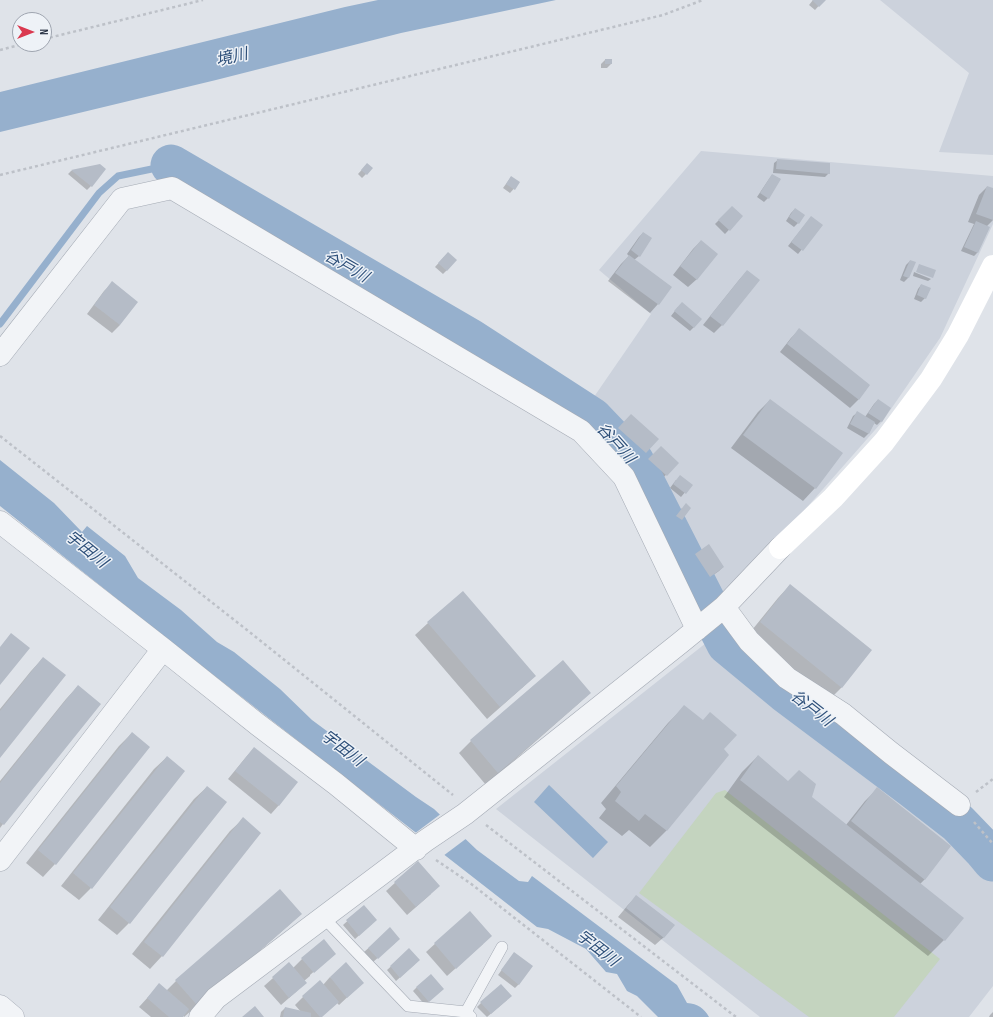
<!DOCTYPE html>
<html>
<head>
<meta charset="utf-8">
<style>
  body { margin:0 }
  #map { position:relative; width:993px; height:1017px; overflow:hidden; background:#dfe3e9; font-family:"Sofia Sans Condensed",sans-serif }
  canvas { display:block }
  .north { position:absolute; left:12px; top:12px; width:40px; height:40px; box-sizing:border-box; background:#eef2f7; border:1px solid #9ea4af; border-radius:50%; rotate:90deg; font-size:11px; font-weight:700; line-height:16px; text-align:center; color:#263042 }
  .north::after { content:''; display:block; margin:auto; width:14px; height:18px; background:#da3950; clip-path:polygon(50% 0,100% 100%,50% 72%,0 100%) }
</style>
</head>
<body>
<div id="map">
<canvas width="993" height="1017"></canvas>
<div class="north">N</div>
</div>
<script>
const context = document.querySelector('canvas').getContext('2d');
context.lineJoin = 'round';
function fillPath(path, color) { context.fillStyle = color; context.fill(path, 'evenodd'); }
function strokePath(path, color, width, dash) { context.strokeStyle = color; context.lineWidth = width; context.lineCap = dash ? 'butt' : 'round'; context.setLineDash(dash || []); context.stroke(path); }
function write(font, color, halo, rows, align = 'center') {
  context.font = font + ' "Sofia Sans Condensed","Noto Sans JP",sans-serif'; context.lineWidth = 3; context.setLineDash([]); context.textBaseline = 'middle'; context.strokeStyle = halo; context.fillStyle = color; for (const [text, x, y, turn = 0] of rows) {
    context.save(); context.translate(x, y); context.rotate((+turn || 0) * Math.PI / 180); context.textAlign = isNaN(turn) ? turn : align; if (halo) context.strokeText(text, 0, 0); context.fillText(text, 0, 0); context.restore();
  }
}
fillPath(new Path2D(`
  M880 0H993V155L939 152 969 73Z
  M701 151 993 176V224L940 338 882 422 706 622 681 553 634 462 587 407 651 314 599 270Z
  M706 643 776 709 971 843 993 870V986L969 1017H760L496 809Z`), '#ccd2dc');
fillPath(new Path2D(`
  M725 790 940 959 894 1017H809L639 893 716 793Z`), '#c4d4bf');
fillPath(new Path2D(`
  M378 0H556L401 33 216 80 0 132V92L345 7Z
  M0 460 54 503 82 532 87 526 125 556 138 578 181 610 217 642 234 652 280 689 312 720 416 797 434 809 477 850 519 881 528 882 532 876 677 985 687 1003C698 1004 704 1008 709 1017H658L637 996 627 991 617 974 606 972 586 949 548 929 537 927 180 649 0 506Z
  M549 785 608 842 593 858 534 802Z`), '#96b0cd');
fillPath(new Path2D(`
  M442 813 467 838 443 856 414 834Z`), '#dfe3e9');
fillPath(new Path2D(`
  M813 0H824L815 10 809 5Z
  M605 60 611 64 607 68H601V64Z
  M778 160 829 173 825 177 773 173 774 163Z
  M367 164 372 168 362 178 358 174Z
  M100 166 91 186 87 190 68 174 71 171Z
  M772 175 780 179 768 198 764 202 757 197 769 179Z
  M511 177 519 183 510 193 503 188Z
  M987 187 993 189V220L986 227 977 253 974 256 961 251 973 226 974 224 968 222 979 195Z
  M732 207 742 216 725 234 715 224Z
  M795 209 798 223 794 227 786 221 791 213Z
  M808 221 822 225 798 254 788 246Z
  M643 233 639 256 634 260 671 287 658 304 650 313 608 281 621 264 629 256 627 254 639 237Z
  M701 241 697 279 688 287 673 275 693 249Z
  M444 257 447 270 443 274 435 267Z
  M910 261 914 263 908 278 904 282 900 280 906 265Z
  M747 271 758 280 722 325 714 333 703 325 739 280Z
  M914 272 931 279 928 281 913 276Z
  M112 283 120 325 112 333 87 314 104 291Z
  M921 285 925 298 921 302 914 299 918 289Z
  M678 307 694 327 690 331 671 316Z
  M799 330 869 385 858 400 850 408 780 352 791 338Z
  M770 400 815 488 803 501 731 448 758 412Z
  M878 400 881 421 877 425 874 423 868 434 864 438 847 428 853 416 857 413 865 417 874 404Z
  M623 424 657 439 637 461 611 437Z
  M661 447 677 463 662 479 645 463Z
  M676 480 691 485 681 497 670 488Z
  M682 508 681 519 677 523 673 520Z
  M708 546 723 567 719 571 706 580 691 559 695 555Z
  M790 585 871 650 841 688 829 700 748 635 778 598Z
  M463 593 535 676 522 688 487 719 415 635 428 623Z
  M43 658 0 756V709L31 671Z
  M78 686 3 824 0 828V781L66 699Z
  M590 693 577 705 486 785 459 753 471 741Z
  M684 707 727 755 666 831 650 847 629 830 622 836 599 818 606 809 601 803 668 723Z
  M132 733 149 747 55 864 43 877 26 863 119 746Z
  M254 748 279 805 271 814 228 779 246 757Z
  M758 756 788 782 811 798 846 825 865 801 877 789 925 879 920 884 944 940 928 956 724 797 742 772Z
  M167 757 184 771 91 888 79 900 61 886 154 769Z
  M207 787 129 923 117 935 98 920 194 799Z
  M243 819 260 833 162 956 150 969 132 954 230 831Z
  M418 862 431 894 407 915 386 891Z
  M636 897 664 937 655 945 618 917 628 905Z
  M364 906 372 924 355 939 343 925Z
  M470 912 483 944 447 976 426 952Z
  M301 914 288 926 184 1017 183 1015 182 1017H151L139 1007 159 985 166 991 176 981Z
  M390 929 395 943 373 962 364 952Z
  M409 950 415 964 396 981 387 970Z
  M511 957 519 984 515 988 498 975Z
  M302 959H328L310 975V976L304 981 297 991 281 1005 264 986 289 964 293 968Z
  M330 977 354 991 339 1005 337 1003 321 1017H280L281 1012 285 1008 301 1012 295 1005 303 997 323 985Z
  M417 987 439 992 425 1005 413 991Z
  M507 1000 487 1017 477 1007 481 1003Z
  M993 1012V1017H989L990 1015Z`), '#0003');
strokePath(new Path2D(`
  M0 324 99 193 118 176 171 165`), '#96b0cd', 7);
strokePath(new Path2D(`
  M171 165 470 339 592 418 634 462 727 644 785 692 913 788 958 823 983 849 993 861`), '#96b0cd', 41);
fillPath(new Path2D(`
  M812 0H826L819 7Z
  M605 59H612V64H605Z
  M777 159 830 163V174L776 169Z
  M367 163 373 168 367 175 361 170Z
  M100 164 106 169 92 187 71 170Z
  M772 174 781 179 769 199 760 193Z
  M511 176 520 182 515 190 506 184Z
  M987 186 993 188V220L976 214Z
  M732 206 743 216 730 231 718 220Z
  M795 208 805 215 799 224 789 217Z
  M811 216 823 225 803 251 791 242Z
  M976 221 990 227 978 253 964 247Z
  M643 232 652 238 640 257 631 250Z
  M701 240 718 254 697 280 680 266Z
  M448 252 457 260 447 271 438 263Z
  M629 255 672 287 659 305 615 273Z
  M910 260 916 262 909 278 903 276Z
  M919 264 936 270 933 278 916 272Z
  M747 270 760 280 723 326 710 316Z
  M112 281 138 302 120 325 94 305Z
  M921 284 931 288 926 299 917 295Z
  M682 302 702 319 694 328 674 311Z
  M799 328 870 385 859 400 787 344Z
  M770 399 843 453 816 489 743 435Z
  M878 399 891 408 882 422 868 413Z
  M857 411 875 422 869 434 850 424Z
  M631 414 659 439 646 453 618 428Z
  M661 446 679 463 667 476 648 459Z
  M680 475 693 485 686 494 673 484Z
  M686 503 691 508 682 520 676 516Z
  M709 544 724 567 710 577 695 554Z
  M790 584 872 650 842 688 760 622Z
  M463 591 536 676 500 707 427 622Z
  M11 633 30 648 0 685V647Z
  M43 657 66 675 0 758V711Z
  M563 660 591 693 498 773 470 740Z
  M78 685 101 704 4 825 0 822V783Z
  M684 705 703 720 710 712 737 735 724 749 729 755 667 831 645 814 639 821 615 801 621 792 616 786Z
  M132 732 150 747 56 865 38 850Z
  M254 747 298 782 279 806 235 771Z
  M758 755 788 781 799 770 816 784 812 797 964 918 945 941 740 780Z
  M167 756 185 771 92 889 73 873Z
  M207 786 227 802 130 924 110 907Z
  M877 787 951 846 925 880 851 821Z
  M243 817 261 833 163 957 144 942Z
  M418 861 440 886 416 907 394 882Z
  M280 889 302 914 197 1005 175 980Z
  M636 895 675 925 664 938 626 908Z
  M364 905 377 920 359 936 346 920Z
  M470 911 492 936 456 969 434 943Z
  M390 927 400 939 378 959 368 948Z
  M324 939 336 954 314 973 301 958Z
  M409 948 420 960 400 978 390 966Z
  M514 952 533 966 519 985 501 970Z
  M289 962 307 983 289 998 272 977Z
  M346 962 364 983 347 998 330 977Z
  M431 974 444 989 429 1002 416 987Z
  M320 980 339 1002 322 1017H320L302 996Z
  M159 983 189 1009 183 1017H169L147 998Z
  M501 984 512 996 491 1014 480 1002Z
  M255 1006 264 1017H242Z
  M285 1007 311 1013V1017H283Z`), '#b5bcc7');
const lane = new Path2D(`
  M324 918 408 1006 466 1012 471 1017
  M466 1012 502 947`);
const street = new Path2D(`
  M0 355 122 199 172 188 581 431 624 477 697 629
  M0 522 163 649 257 724 336 784 416 849
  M724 607 749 641 787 678 843 714 891 753 959 805
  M0 860 163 649
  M0 1006 13 1017
  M200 1017 216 998 425 841 465 814 680 643 724 607 780 548`);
strokePath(lane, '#a4aab4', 12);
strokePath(street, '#a4aab4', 23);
strokePath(new Path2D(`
  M44 39 203 0
  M0 50 23 44
  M0 175 663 15 703 0
  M0 436 247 630 453 795
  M976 792 993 779
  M974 822 993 844
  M486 825 736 1017
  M436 860 470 883 641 1017`), '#bdc1c8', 2.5, [3, 3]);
strokePath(lane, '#f2f4f7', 11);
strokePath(street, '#f2f4f7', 22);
strokePath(new Path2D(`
  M780 548 833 498 884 442 931 379 958 335 993 266`), '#fff', 22);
write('italic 16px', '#2d4f79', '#eef2f7', [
  ["境川",232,58,-13],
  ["谷戸川",346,267,30],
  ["谷戸川",615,444,48],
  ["宇田川",86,550,39],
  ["谷戸川",811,709,38],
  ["宇田川",342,749,37],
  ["宇田川",597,949,38]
]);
</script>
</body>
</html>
